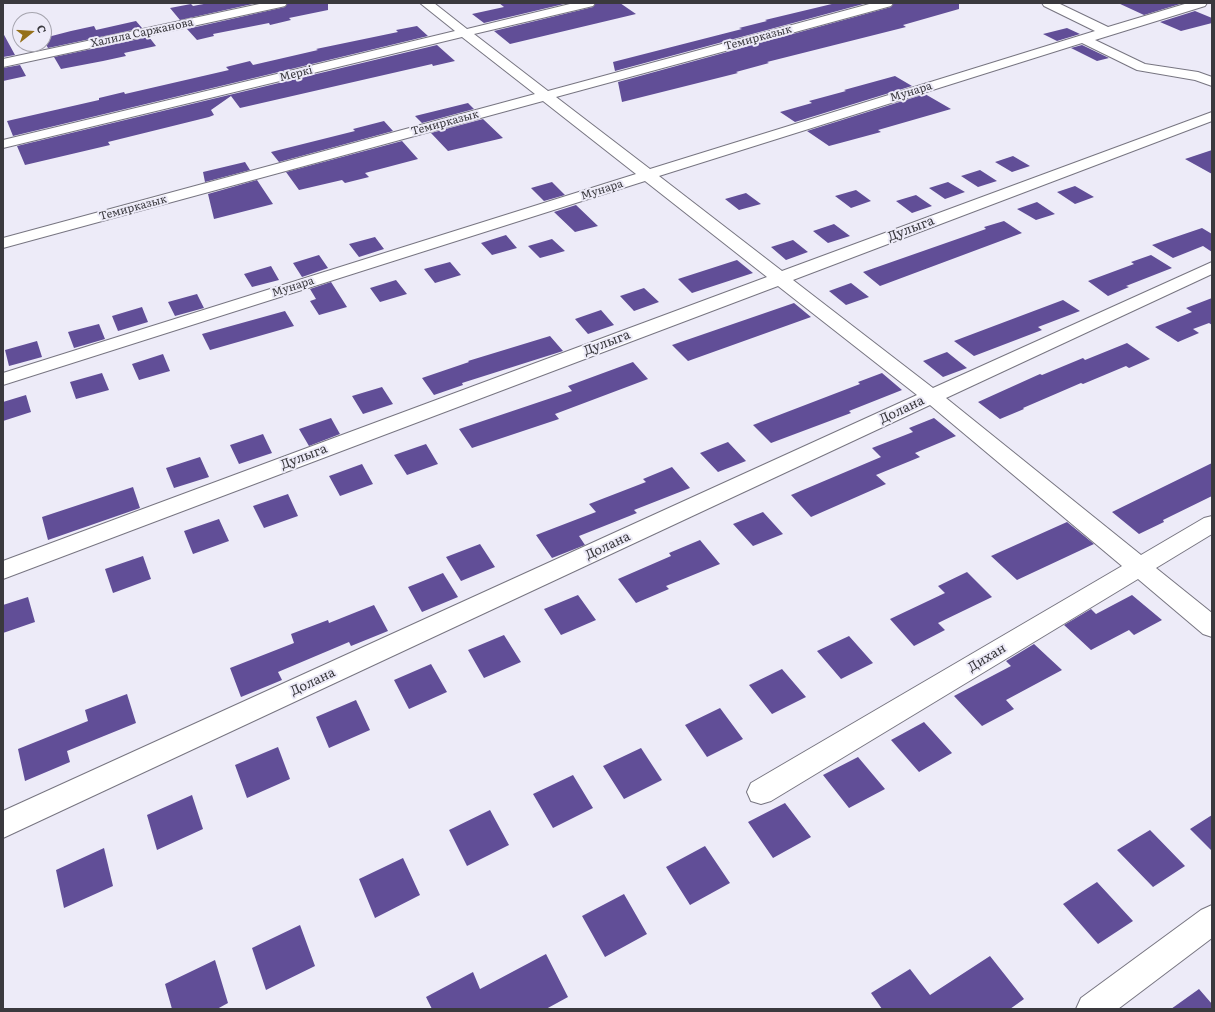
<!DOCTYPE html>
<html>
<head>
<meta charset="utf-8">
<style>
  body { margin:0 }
  #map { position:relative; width:1215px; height:1012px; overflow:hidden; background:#edebf8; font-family:Literata,serif }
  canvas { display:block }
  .frame { position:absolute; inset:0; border:4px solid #3a393e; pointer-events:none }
  .north { position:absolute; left:12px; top:12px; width:40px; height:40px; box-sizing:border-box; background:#edebf8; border:1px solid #a5a4ae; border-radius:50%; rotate:73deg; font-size:11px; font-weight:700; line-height:16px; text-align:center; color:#3a393e }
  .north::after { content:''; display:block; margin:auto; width:14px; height:18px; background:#957019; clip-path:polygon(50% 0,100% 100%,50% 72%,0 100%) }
</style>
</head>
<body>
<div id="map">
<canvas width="1215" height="1012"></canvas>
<div class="frame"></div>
<div class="north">С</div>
</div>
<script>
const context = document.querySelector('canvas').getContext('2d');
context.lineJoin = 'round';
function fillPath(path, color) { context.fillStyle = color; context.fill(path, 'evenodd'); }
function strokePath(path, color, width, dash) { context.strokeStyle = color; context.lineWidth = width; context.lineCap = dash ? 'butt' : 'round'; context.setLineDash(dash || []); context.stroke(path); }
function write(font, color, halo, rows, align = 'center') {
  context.font = font + ' Literata,serif'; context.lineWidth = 4; context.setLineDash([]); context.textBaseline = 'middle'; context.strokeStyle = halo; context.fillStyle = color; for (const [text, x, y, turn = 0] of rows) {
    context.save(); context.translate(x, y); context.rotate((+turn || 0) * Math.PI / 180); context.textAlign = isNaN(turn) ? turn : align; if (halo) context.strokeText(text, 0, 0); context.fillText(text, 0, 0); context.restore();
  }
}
fillPath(new Path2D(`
  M209 3H257L180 20 170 8 191 4 193 6Z
  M288 3H328V10L289 18 291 20 270 25 269 23 213 34 214 36 197 40 187 29 285 7Z
  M499 3H568L484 23 472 14 504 7Z
  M596 3H620L636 14 510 44 494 31 593 7Z
  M836 3H867L615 71 613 62 742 29 739 28 767 21 765 20Z
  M894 3H959V9L903 25 906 27 767 62 769 63 736 72 738 73 622 102 618 82 891 7Z
  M1118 3H1178L1180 4 1144 15Z
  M1195 11 1212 18V23L1181 31 1160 22Z
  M136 21 142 28 48 48 44 41V38L71 31 94 26 96 30Z
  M417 26 428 36 13 136 7 121 99 100V98L124 92 125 94 229 70 226 67 250 61 253 65 318 50 316 49 398 32 396 30Z
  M1067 28 1080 34 1057 41 1043 34Z
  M3 33 15 55 3 57Z
  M149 37 156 46 124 53 126 56 103 61 61 69 54 57Z
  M437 45 455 61 433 66 432 64 240 108 231 96 211 110 214 115 209 117 108 142 110 145 25 165 17 146Z
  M1082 45 1109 58 1097 61 1071 48Z
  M20 65 26 76 3 81V68Z
  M895 76 912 86 795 122 780 112 812 103 809 101 846 91 844 90Z
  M925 94 951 109 878 130 881 132 829 146 807 131Z
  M468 103 474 109 422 123 415 116Z
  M483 119 503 138 448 151 431 133Z
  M384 121 393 131 279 162 271 152 355 131 353 129Z
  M402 141 418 159 365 173 369 177 345 183 342 180 299 190 286 172Z
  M1212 150V174L1185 159Z
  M1013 156 1030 166 1012 172 995 162Z
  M245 162 250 170 205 182 203 172Z
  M980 170 997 181 978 187 961 176Z
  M257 180 273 204 214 219 208 194Z
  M552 182 565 195 544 201 531 188Z
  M948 182 965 192 945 199 929 188Z
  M1075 186 1094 197 1075 204 1057 192Z
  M856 190 871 201 851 208 835 196Z
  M746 193 761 204 739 210 725 199Z
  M916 195 932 206 912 213 896 201Z
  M1037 202 1055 214 1036 220 1017 209Z
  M576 205 598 226 575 232 554 212Z
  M1004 221 1022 233 880 286 863 272 986 229 984 227Z
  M834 224 850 236 828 243 813 231Z
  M1202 228 1212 234V252L1203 246 1173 258 1152 245Z
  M506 235 517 248 492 255 481 243Z
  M375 237 384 249 359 257 349 244Z
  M552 239 565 251 540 258 528 246Z
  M793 240 808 252 786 260 771 247Z
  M319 255 328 268 302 277 293 263Z
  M1151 255 1172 268 1126 286 1129 287 1108 296 1088 281 1134 264 1131 262Z
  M737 260 753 273 692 293 678 279Z
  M450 262 461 275 435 283 424 269Z
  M271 266 279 280 252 287 244 274Z
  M396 280 407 294 380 302 370 288Z
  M331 282 347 307 319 315 310 301 316 299 310 289Z
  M851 283 869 297 846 305 829 291Z
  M644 288 659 302 634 311 620 296Z
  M197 294 204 308 175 316 168 302Z
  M1212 298V325L1209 323 1193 329 1199 333 1178 342 1155 327 1192 312 1186 308Z
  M1063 300 1080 311 1038 327 1042 330 974 356 954 341Z
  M794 303 811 317 688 361 672 345Z
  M142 307 148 322 118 331 112 316Z
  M601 310 614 325 588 334 575 319Z
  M285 311 294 326 210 350 202 334Z
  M99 324 105 339 74 348 68 332Z
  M550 336 563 351 462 383 463 385 434 395 422 378 469 362 468 361Z
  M37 341 42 357 9 366 5 350Z
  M1127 343 1150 359 1129 368 1126 366 1083 384 1081 383 1023 408 1024 409 1000 419 978 402 1040 374 1042 375 1083 358 1085 360Z
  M947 352 967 368 943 377 923 361Z
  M163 354 170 371 139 380 132 364Z
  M633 362 648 379 555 414 559 419 472 448 459 429 572 391 568 386Z
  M102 373 109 390 76 399 70 382Z
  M882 373 902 390 849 411 851 413 771 443 753 425 860 384 858 382Z
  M382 387 393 404 363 414 352 396Z
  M26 395 31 412 3 421V402Z
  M331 418 340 434 309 446 299 429Z
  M934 418 956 436 915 453 920 457 876 475 886 484 811 517 791 495 881 457 872 448 913 432 909 428Z
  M263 434 272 453 239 464 230 445Z
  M728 442 746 461 718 472 700 453Z
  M426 444 438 464 407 475 394 455Z
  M200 457 209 477 174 488 166 468Z
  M1212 463V496L1163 520 1164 522 1139 534 1112 512Z
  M362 464 373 484 340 496 329 476Z
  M672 467 690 488 634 510 637 513 579 536 585 545 552 558 536 535 596 512 589 504 646 482 643 479Z
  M133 487 140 508 48 540 42 517Z
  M288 494 298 516 264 528 253 506Z
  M763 512 783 534 753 546 733 524Z
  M219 519 229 541 193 554 184 531Z
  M1067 522 1094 544 1017 580 991 556Z
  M700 540 720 564 666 586 669 589 636 603 618 579 671 556 669 553Z
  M480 544 495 567 461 581 446 557Z
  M143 556 151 579 113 593 105 569Z
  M967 572 992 597 938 623 945 630 914 646 890 619 945 593 938 586Z
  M443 573 458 597 422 612 408 587Z
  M578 595 596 620 561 635 544 609Z
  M1132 595 1162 620 1134 635 1129 630 1091 650 1064 625 1091 609 1096 614Z
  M28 597 35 622 3 633V605Z
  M374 605 388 631 351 646 349 642 278 672 282 680 241 697 230 668 294 643 291 634 328 620 329 623Z
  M504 635 521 662 484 678 468 650Z
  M849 636 873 663 841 679 817 651Z
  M1034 644 1062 670 1006 700 1014 709 982 726 954 696 1011 666 1006 661Z
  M431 664 447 692 409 709 394 680Z
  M782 669 806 697 772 714 749 685Z
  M127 694 136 723 67 751 70 762 25 781 18 749 88 721 85 710Z
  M356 700 370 730 329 748 316 717Z
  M720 708 743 739 707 757 685 725Z
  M924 722 952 753 919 772 891 740Z
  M278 747 290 779 247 798 235 765Z
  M641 748 662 780 624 799 603 766Z
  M858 757 885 789 849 808 823 775Z
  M573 775 593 808 553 828 533 794Z
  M192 795 203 829 157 850 147 815Z
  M785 803 811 837 773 858 748 822Z
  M490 810 509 845 467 866 449 830Z
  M1212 815V851L1190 829Z
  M1150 830 1185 866 1153 887 1117 850Z
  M705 846 730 883 690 905 666 867Z
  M104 848 113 886 64 908 56 870Z
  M403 858 420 895 375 918 359 879Z
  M1097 882 1133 921 1098 944 1063 904Z
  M624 894 647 934 605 957 582 916Z
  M300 925 315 966 266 990 252 948Z
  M546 954 568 997 546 1009H432L426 997 473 972 480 989Z
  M990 956 1024 999 1010 1009H882L871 993 910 969 930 995Z
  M215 960 228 1003 217 1009H172L165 984Z
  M1199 989 1212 1004V1009H1171Z`), '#614e97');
const minor = new Path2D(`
  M264 3H287L285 6 281 7 3 67V59Z
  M420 3H434L467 29 574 3H595L593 6 474 34 548 91 873 3H893L891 6 556 97 650 169 1095 31 1044 6 1042 3H1058L1108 27 1188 3H1207L1205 6 1095 40 1145 64 1198 72 1212 77V86L1195 80 1137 70 1082 43 659 176 782 271 1212 112V121L793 280 933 388 1212 262V274L946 398 1141 555 1204 518 1212 516V534L1156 568 1212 613V637L1203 634 1138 579 771 801 761 804 751 801 747 792 751 783 1122 566 930 405 3 838V811L917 395 778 286 3 579V561L767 277 645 181 3 385V373L636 174 543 101 3 248V238L535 94 462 37 3 148V140L455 31Z
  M1212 905V938L1118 1009H1076L1081 998 1201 910Z`);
strokePath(minor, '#777581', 2);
fillPath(minor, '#fff');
write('11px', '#3a393e', '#edebf8', [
  ["Халила Саржанова",142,33,-12],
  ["Темирказык",758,38,-15],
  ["Меркі",296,74,-14],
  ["Мунара",911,92,-17],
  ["Темирказык",445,123,-15],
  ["Мунара",602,190,-18],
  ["Темирказык",133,208,-15],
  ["Мунара",293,287,-18]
]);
write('13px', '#3a393e', '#edebf8', [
  ["Дулыга",911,229,-21],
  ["Дулыга",607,343,-21],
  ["Долана",902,410,-25],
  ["Дулыга",304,457,-21],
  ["Долана",608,546,-25],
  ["Дихан",987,658,-31],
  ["Долана",313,682,-25]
]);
</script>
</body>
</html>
